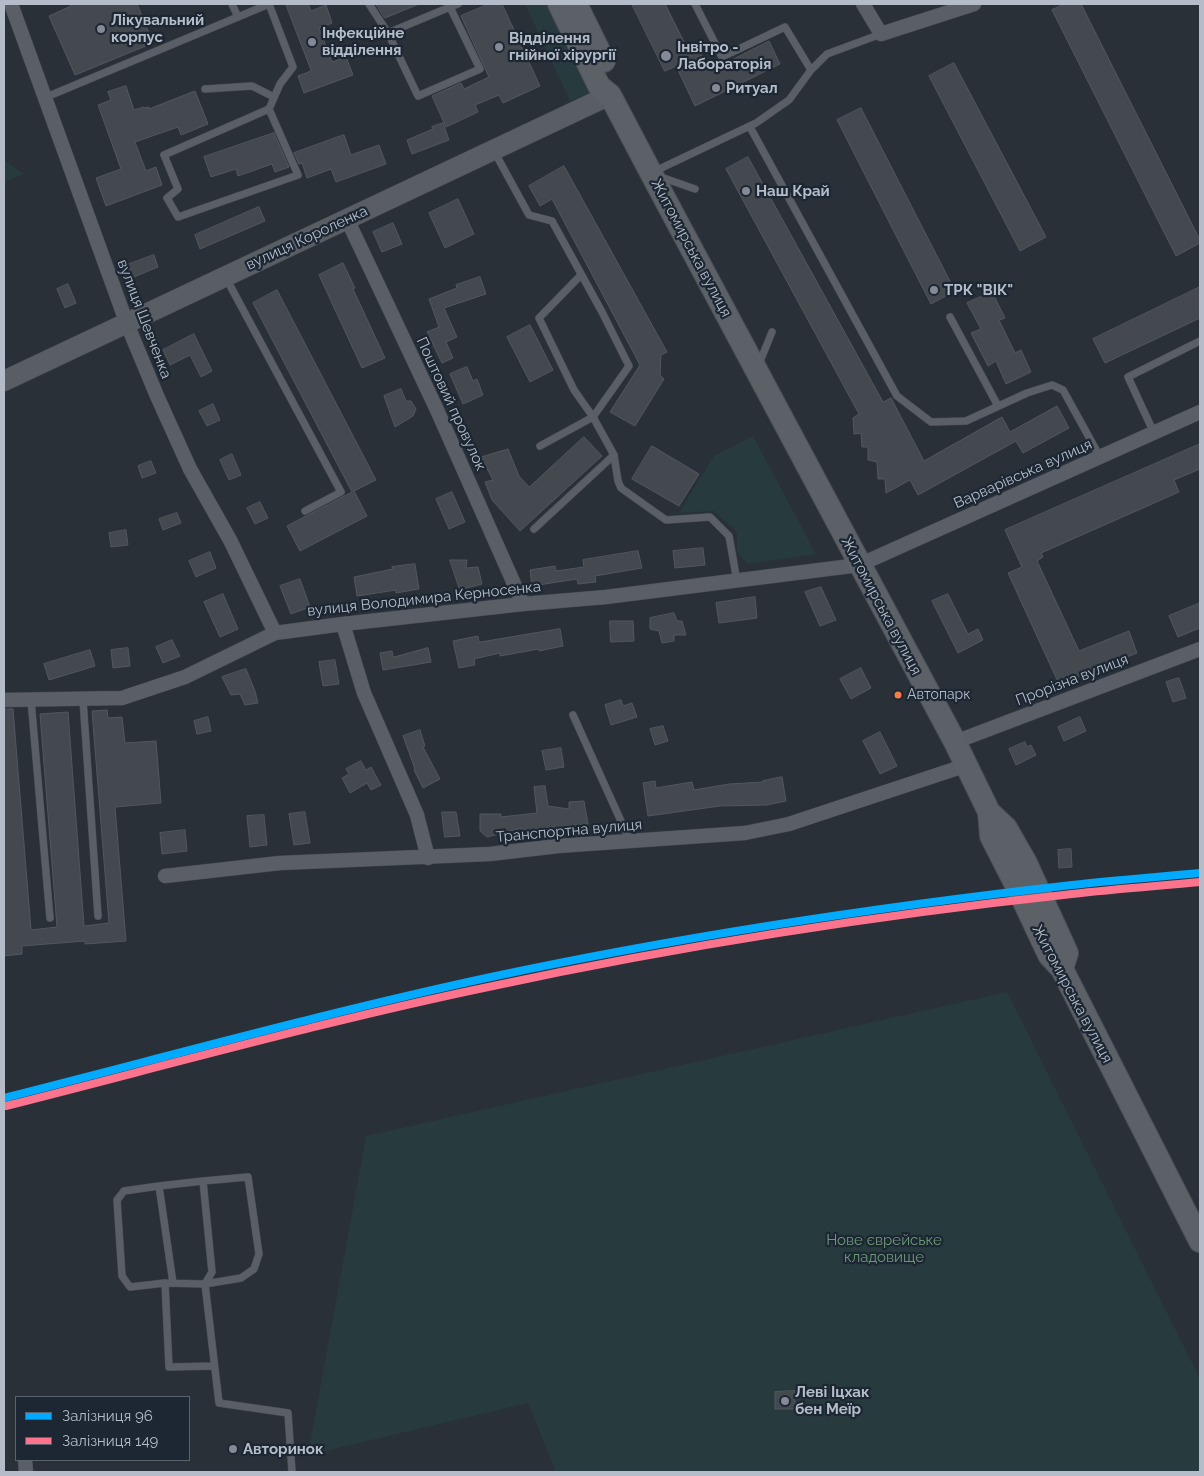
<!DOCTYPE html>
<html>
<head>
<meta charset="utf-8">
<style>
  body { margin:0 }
  #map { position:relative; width:1204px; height:1476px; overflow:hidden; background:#2a3038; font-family:Raleway,sans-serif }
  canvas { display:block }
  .frame { position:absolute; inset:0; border:5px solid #b4bcc9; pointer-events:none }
  .legend { position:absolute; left:15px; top:1396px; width:175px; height:65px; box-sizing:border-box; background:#1d2633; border:1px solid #59626f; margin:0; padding:6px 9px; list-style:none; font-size:15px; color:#b4bcc9 }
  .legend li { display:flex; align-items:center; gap:10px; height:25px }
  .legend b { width:25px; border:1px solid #59626f }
</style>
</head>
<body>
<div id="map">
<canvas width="1204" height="1476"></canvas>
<div class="frame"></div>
<ul class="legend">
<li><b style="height:6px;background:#0af"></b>Залізниця 96</li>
<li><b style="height:6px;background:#fc738d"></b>Залізниця 149</li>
</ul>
</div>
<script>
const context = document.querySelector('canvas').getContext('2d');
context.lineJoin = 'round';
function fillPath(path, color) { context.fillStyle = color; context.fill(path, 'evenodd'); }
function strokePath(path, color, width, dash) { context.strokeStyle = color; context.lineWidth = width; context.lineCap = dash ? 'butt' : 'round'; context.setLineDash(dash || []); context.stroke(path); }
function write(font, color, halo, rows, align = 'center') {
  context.font = font + ' Raleway,sans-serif'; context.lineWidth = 4.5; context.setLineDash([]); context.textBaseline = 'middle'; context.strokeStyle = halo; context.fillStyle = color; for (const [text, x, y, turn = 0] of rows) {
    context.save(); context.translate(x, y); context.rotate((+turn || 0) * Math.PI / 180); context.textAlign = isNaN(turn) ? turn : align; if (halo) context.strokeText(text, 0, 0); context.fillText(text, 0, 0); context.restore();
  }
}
fillPath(new Path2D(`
  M525 4H552L594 91 570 101Z
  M4 160 24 174 4 182Z
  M753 436 816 554 748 564 737 552V532L714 511 679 513 714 456Z
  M1007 992 1200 1379V1472H556L528 1403 308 1455 366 1136Z`), '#273a3e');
const building = new Path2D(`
  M70 4H137L153 43 75 75 49 16 71 6Z
  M286 4H308L311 11 326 5 332 23 319 28 332 62 346 57 353 75 304 93 298 76 311 71Z
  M376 4H419L385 18Z
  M489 4H502L540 86 503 103 499 95 475 105 478 112 446 127 432 96 461 83 464 89 489 77 461 16Z
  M632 4H665L691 56 700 52 710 71 769 41 780 64 695 106 676 66 665 71Z
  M1065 4H1081L1200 240V243L1176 256 1052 10Z
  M954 63 1046 237 1020 251 929 76Z
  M126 86 134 110 144 107V108L149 107V109L195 91 208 124 181 135 178 127 135 142 146 171 156 167 162 185 106 206 96 178 121 169 98 105 111 100 108 92Z
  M861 108 955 291 931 304 837 120Z
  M443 123 449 140 412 154 407 140 433 129 432 127Z
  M274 133 289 167 275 172 272 164 238 176 236 169 211 177 204 157Z
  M344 135 351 155 379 145 386 164 336 182 331 169 307 178 302 163 299 164 294 153Z
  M748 157 883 402 891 398 924 461 1002 417 1010 432 1057 406 1069 428 1023 453 1016 441 918 495 910 480 886 493 885 479H878L877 462 868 460V447H862L861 433 854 434 853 418 859 414 726 169Z
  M564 166 667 352 661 355 660 375 664 379 635 426 610 412 640 365 552 199 540 206 529 186Z
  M458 199 474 234 445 248 429 213Z
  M259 207 265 221 200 249 195 235Z
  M393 223 402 244 382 252 373 232Z
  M154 255 158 267 129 279 124 266Z
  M343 263 355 288 353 289 385 358 362 368 319 275Z
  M480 277 486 294 444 308 457 337 446 342 453 358 442 363 427 332 439 327 429 299 457 288 456 285Z
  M68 284 76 303 65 308 57 289Z
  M1200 287V318L1105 363 1093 339Z
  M277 290 376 480 354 491 367 516 300 551 287 526 352 492 253 303Z
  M992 292 1005 318 999 320 1015 353 1021 350 1031 372 1006 384 996 361 988 366 971 333 981 329 967 303Z
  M530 325 553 370 530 382 507 337Z
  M194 334 212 371 201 377 190 355 170 365 163 350Z
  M467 367 473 381 477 379 483 395 463 404 450 374Z
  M401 389 406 401H411L416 409 413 416 395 427 384 396Z
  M213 404 220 420 207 426 199 411Z
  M584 437 602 456 520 531 492 500 485 482 493 480 481 457 508 449 519 476 529 487Z
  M1200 444V469L1174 480 1179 492 1041 553 1043 557 1037 561 1079 651 1129 631 1137 653 1059 684 1008 573 1022 567 1005 530Z
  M652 446 699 474 679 506 632 479Z
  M232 454 241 475 229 480 220 460Z
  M151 461 156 473 142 478 138 466Z
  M452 492 465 522 449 529 436 499Z
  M260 502 268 518 255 524 247 508Z
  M177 513 181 523 163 530 159 519Z
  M126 530 128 545 111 547 109 533Z
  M703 548 705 565 675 568 673 551Z
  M638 551 642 568 595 576 596 582 578 584 577 579 532 586 530 570 555 566 556 571 584 567 583 560Z
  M210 552 216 568 196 577 189 561Z
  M450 560H467L466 568 478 567 482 584 463 589 462 596Z
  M415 564 419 589 396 593V590L357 596 354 577 393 569 392 567Z
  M300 579 310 607 291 614 280 586Z
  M821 587 836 620 820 626 805 592Z
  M223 594 238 629 220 637 204 602Z
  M948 594 968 634 978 629 983 640 958 653 932 601Z
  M755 597 757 618 719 623 716 603Z
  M1200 603V628L1178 637 1169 616Z
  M674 613 677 621H682L686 635H674V641L662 643 659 631 650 629V618Z
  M610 621H633L634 641 611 642Z
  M560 629 563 646 539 651V649L500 656V653L474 659 475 665 459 668 453 641 478 636 479 642Z
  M172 640 180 656 163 663 156 647Z
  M128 648 130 666 113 668 111 650Z
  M428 648 431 662 383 670 380 653 392 651 393 657Z
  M90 650 95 666 49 680 44 664Z
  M335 660 339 684 323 686 319 662Z
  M861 668 871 688 851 699 840 679Z
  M246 669 255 691 258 703 245 705 240 694 231 695 222 677Z
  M1179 678 1186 698 1173 702 1166 682Z
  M621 700 623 706 632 703 637 717 611 725 605 705Z
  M4 709H13L31 930 57 927 40 714 68 712 84 926 109 923 92 711 107 710 108 718 122 717 125 743 156 741 161 803 115 807 126 941 85 944V941L22 946V954L4 956Z
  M208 717 211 731 197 734 194 721Z
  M1080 717 1086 731 1064 741 1058 727Z
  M663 726 668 741 655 745 650 729Z
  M420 730 425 746 423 747 440 779 423 788 414 770 415 769 403 736Z
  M880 732 897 766 880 774 863 741Z
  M1025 742 1027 747 1031 745 1036 755 1016 765 1009 749Z
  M561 748 564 767 546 770 542 751Z
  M361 761 366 770 371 767 381 785 371 790 367 783 350 793 342 778 349 774 346 769Z
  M782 777 786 801 767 805 720 806 648 816 643 783 655 781 656 788 692 782 694 790 729 784 764 782 763 781Z
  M545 786 548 806 569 809V802L584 801 588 824 522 830V828L487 837 480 831V814H501V817L537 813 534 787Z
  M305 812 310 843 294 845 289 814Z
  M442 812H456L460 836 445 837Z
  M264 815 267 845 250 847 247 816Z
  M185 830 187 851 162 854 160 833Z
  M1071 849 1072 867 1059 868 1058 850Z
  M795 1391V1409H775V1392Z`);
fillPath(building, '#444950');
strokePath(building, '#52575f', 1);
const lane = new Path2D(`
  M232 4 238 17
  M369 4 388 33
  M695 4 722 57 785 27 811 70
  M450 7 480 69 418 96 388 33 450 7 458 4
  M205 89 252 86 274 97
  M44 98 269 4 293 67 280 84 269 109 298 175 178 217 167 198 178 189 164 155 269 109
  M750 127 897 396 931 422 966 421 1027 393 1052 385 1063 390 1100 457
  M494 151 529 215 552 221 602 312 629 366 593 417 540 446
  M653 172 756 123 789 100 811 70 827 54 881 34
  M658 176 695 189
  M581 275 539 318 574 390 593 417 614 455
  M226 278 341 492 305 511
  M950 317 998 406
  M759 364 772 332
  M1154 433 1128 377 1200 341
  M534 529 614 455 618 481 621 488 666 520 710 517 729 536 737 581
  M31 700 50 918
  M83 700 98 916
  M573 715 630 841
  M203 1181 248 1177 259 1254 254 1269 241 1278 205 1284
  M159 1186 124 1191 117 1200 122 1276 130 1287 165 1283
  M173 1283 159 1186 203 1181 212 1272 205 1284
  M214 1366 169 1367 165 1283 205 1284 219 1403 288 1413 292 1472`);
const street = new Path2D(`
  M11 4 127 324 157 396 190 469 230 540 275 633
  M863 4 881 34 974 4
  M347 219 437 410 523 604
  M343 624 364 693 417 815 428 858
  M4 700 122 698 185 677 275 633 343 624 523 604 606 597 859 565 1200 412
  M955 742 1200 649
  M165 876 280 863 490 854 558 846 745 833 789 824 967 765
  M25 1460 26 1472`);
const secondary = new Path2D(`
  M4 381 610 95`);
const primary = new Path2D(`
  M559 4 599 86 610 95 651 173 955 742 989 812 991 836 1019 891 1049 955 1062 969 1200 1241
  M576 4 604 61
  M989 812 1006 828 1026 863 1067 953 1062 969`);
strokePath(lane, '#484c53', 8);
strokePath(street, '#484c53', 15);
strokePath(secondary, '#484c53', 21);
strokePath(primary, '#484c55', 24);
strokePath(lane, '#5a5e66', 7);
strokePath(street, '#5a5e66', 14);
strokePath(secondary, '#595d64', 20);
strokePath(primary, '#5c6168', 22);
strokePath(new Path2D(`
  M4 1098C166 1057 328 1012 491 977 683 936 877 907 1072 885 1115 880 1157 877 1200 873`), '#0af', 8);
strokePath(new Path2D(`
  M6 1106C168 1065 329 1020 493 986 684 945 878 915 1072 894 1115 889 1158 886 1200 882`), '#fc738d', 8);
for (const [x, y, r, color] of [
  [101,29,5,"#848b96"],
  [312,42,5,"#848b96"],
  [499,47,5,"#848b96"],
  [666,56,6,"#848b96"],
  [716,88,5,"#848b96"],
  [746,191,5,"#848b96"],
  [934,290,5,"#848b96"],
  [898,695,4.5,"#f77d43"],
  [785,1401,5,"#848b96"],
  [233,1449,5,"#848b96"]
]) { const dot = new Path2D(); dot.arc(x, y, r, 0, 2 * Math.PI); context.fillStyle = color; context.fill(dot); strokePath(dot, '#1d2633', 2); }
write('14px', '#b4bcc9', '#1d2633', [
  ["Автопарк",907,695]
], 'left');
write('bold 15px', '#b4bcc9', '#1d2633', [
  ["Лікувальний",111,20],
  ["корпус",111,37],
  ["Інфекційне",322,33],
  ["відділення",322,50],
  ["Відділення",509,38],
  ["гнійної хірургії",509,55],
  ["Інвітро -",677,47],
  ["Лабораторія",677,64],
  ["Ритуал",726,88],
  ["Наш Край",756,191],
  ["ТРК \"ВІК\"",944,290],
  ["Леві Іцхак",795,1392],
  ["бен Меїр",795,1409],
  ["Авторинок",243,1449]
], 'left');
write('15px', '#b4bcc9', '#1d2633', [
  ["вулиця Короленка",307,238,-25],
  ["Житомирська вулиця",691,248,62],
  ["вулиця Шевченка",144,319,69],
  ["Поштовий провулок",451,404,65],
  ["Варварівська вулиця",1023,474,-24],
  ["вулиця Володимира Керносенка",424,599,-6],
  ["Житомирська вулиця",881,606,62],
  ["Прорізна вулиця",1072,680,-21],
  ["Транспортна вулиця",569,831,-5],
  ["Житомирська вулиця",1072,994,62]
]);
write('15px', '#6b9a76', '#1d2633', [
  ["Нове єврейське",884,1240],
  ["кладовище",884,1257]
]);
</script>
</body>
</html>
